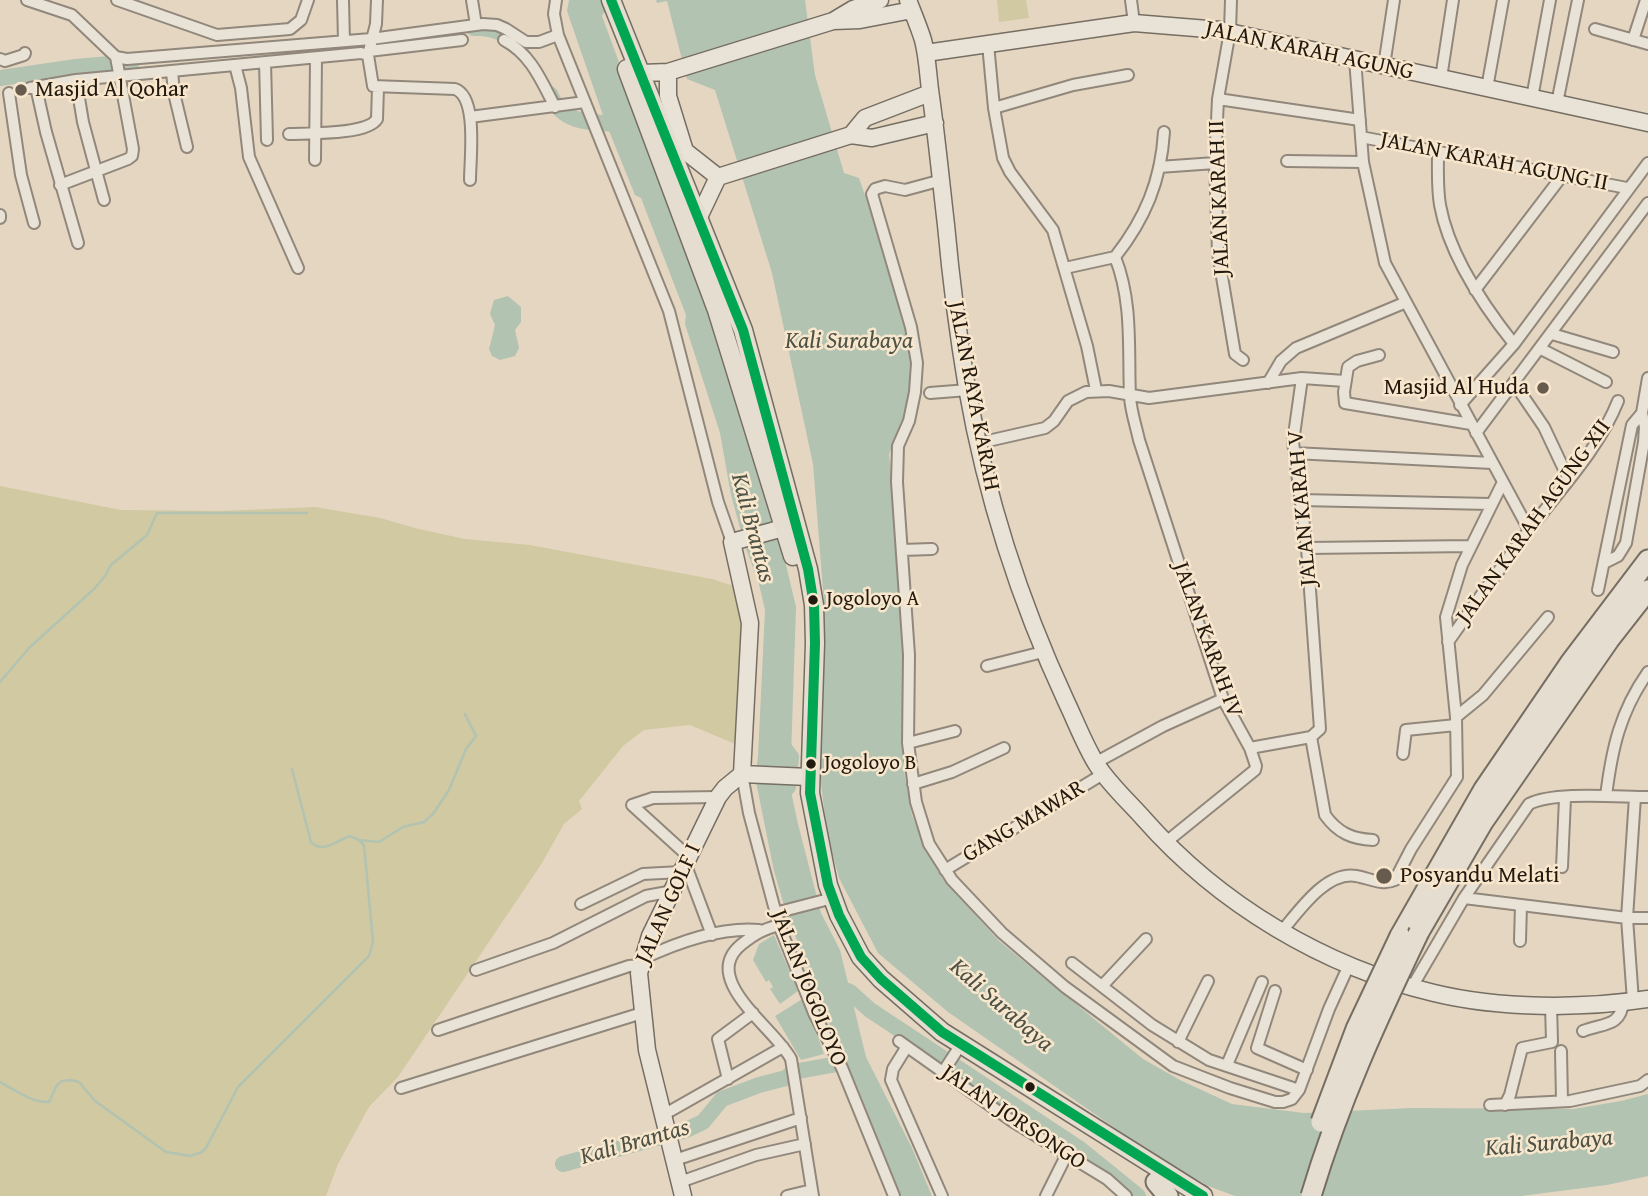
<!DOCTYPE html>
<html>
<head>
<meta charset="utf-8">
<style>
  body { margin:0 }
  canvas { display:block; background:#e5d6c1 }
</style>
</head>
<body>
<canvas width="1648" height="1196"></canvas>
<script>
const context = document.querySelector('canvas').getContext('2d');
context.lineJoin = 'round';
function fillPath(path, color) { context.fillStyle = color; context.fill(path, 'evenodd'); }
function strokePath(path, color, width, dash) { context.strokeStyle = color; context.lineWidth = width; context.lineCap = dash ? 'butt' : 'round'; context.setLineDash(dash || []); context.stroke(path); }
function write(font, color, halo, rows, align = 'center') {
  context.font = font + ' "Gentium Book Plus",serif'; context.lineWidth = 5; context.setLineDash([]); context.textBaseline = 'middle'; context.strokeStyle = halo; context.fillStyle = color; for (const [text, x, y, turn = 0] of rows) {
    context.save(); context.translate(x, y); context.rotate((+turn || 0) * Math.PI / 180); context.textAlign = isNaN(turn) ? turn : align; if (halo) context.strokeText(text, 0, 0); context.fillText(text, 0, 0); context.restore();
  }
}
fillPath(new Path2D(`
  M997 0H1026L1029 18 999 22Z
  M0 486 121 510 221 511 315 507 380 518 419 529 465 539 530 545 712 579 737 587 746 618 740 746 690 725 644 730 623 746 579 801 582 809 564 824 542 863 398 1077 369 1107 338 1164 326 1196H0Z`), '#d1c9a2');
fillPath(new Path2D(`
  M569 0H611L602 16 699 280 779 535 796 607 791 757 788 777 798 824 821 913 840 950 866 1057 912 1148 932 1196H898L869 1128 786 912 774 871 755 777 758 757 765 610 759 584 745 546 731 495 720 433 685 324 686 315 641 198 635 195 605 121 567 11Z
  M656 0H805L815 75 844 173 859 178 888 262 911 343 908 403 904 427 896 437 889 454 896 516 902 631 903 765 912 815 926 850 942 878 999 941 1143 1059 1180 1080 1232 1104 1304 1113 1412 1108 1573 1109 1621 1101 1648 1094V1176L1607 1185 1521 1196H1235L1208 1186 1158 1158 948 1012 878 953 839 878 827 833 818 759 824 602 813 464 772 273 715 90 687 79 667 1 657 3Z
  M508 296 521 307V322L515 330 519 348 515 356 500 360 492 356 489 349 495 325 490 314 494 300Z
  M774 935 798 991 780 1004 770 989 773 987 769 980 766 982 753 960 759 944Z
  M804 998 824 1054 801 1060 775 1016Z`), '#b2c3b2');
strokePath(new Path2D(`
  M0 682 29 648 95 588 105 576 111 565 147 535 157 513H307
  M359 840 379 842 403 827 424 822 433 814 449 790 466 749 476 736 465 714
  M0 1082C15 1090 32 1103 49 1102L57 1085 62 1081 71 1080 79 1082 95 1101 166 1152 190 1156 202 1152 206 1148 238 1087 369 956 373 942 364 845 359 840 350 836C336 841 323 854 311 842L292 769`), '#b2c3b2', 2.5);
strokePath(new Path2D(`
  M474 28C494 27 508 34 521 50
  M335 45 363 46 386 42
  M0 78 76 67 132 62
  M550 94C563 126 594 122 623 124
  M779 741 791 757 788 787
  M832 985 850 992 870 1010 1080 1149 1138 1196
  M563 1164 686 1130 703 1122 722 1099 759 1085 786 1078 793 1072 854 1061`), '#b2c3b2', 16);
strokePath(new Path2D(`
  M13 92 30 88`), '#beb09d', 10, [10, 5]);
const street = new Path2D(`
  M27 0 72 15 116 57 133 149 132 156 128 159 60 185
  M117 0 217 35 290 29 301 20 308 0
  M343 0 344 41
  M377 0 376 24 368 55 373 86 455 89C478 97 470 159 470 180
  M472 0 476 25
  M556 0 554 14 558 35 669 311 718 502 732 542
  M1131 0 1134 23
  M1231 0 1230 31 1218 99 1215 163 1218 253 1235 354 1243 360
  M1595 29 1648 44
  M504 40C531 54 542 82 555 107
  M1633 40 1646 0
  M988 44 994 108 1003 158 1010 172 1053 230 1087 346 1096 390
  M369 51 462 40
  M116 57 127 59 371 39 483 24 497 25 506 29 526 42H539L558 35
  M0 59 5 61 24 55 25 53
  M1355 59 1363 162 1385 263 1529 530
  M265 62 267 140
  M235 65 241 88 249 157 298 268
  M1384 66 1394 0
  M172 71 174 93 187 147
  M1441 78 1453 0
  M76 80 83 122 104 200
  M36 87 46 132 78 243
  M30 88 76 80 361 53 368 55
  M1487 88 1503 0
  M9 93 21 175 34 223
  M1532 98 1550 0
  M1218 99 1360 120
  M1557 103 1578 0
  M994 108 1073 85 1128 75
  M470 117 585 102
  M289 134C308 133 367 135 377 119L378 88
  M1361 137 1627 188
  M1438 151C1438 169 1437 187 1440 205 1449 255 1483 305 1514 344
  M315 160 316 58
  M1287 161 1363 162
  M1159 167 1215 163
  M942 180 905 190 885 186 875 189 872 194 911 327 917 363 915 392 909 421 898 446 897 482 909 655 908 743 916 802 929 844 952 880 1002 933 1065 987 1173 1066 1230 1088 1275 1102H1283L1292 1099 1299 1090 1329 1009 1349 965
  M0 215V218
  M1115 257C1133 302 1128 350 1130 397 1131 412 1136 426 1139 440L1223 699 1250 748 1256 766 1255 770 1165 843
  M1115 257C1145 219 1161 181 1164 132
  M1065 268 1115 257
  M1475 290 1562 176
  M1552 334 1613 352
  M1541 349 1606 382
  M1379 355 1357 361 1348 367 1344 392 1345 403 1471 424
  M1268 383 1281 361 1296 348 1404 303
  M1514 383 1544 427 1569 480
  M930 393 968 390
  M1460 405 1514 344 1648 163
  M1476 433 1648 203
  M979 443 1045 428 1054 421 1068 401 1086 392 1109 391 1149 398 1302 378 1345 381
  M1294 453 1492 463
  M1300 500 1491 504
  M1307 548 1471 546
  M902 550 932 549
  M1606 562 1618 556 1626 543 1644 442 1645 427 1642 413 1648 378
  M1598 590 1632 425 1642 413
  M1448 642C1475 604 1501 566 1530 529 1561 488 1599 449 1618 401
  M987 666 1043 652
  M1456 717 1483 695 1548 617
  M1311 737 1325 815C1338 833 1352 839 1373 840
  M908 743 955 731
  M1250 748 1311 737 1320 729 1307 548 1293 442 1302 378
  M1403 754 1406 730 1456 725
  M1095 763 1163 726 1223 699
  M742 774 749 813 779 925 814 1013 842 1068 894 1196
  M913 784 952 772 1004 748
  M1606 796C1612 748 1620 712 1648 672
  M688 856 632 805 653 798 718 797
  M685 863 712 935
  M1562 867 1565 798
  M945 870 1103 774
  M1464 898 1627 918H1648
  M581 904 643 874 681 872
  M775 913 833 898
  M779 925C762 930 756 933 742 944 698 979 775 1028 791 1059L813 1196
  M1282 931C1299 911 1326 871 1356 876 1369 878 1382 886 1395 880L1411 849 1457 777 1456 717 1446 617 1462 565 1503 482
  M1520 941 1521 905
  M642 959C678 942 719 927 759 930
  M1072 963 1152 1025 1209 1060 1299 1090
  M476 970 553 943 646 896 673 891
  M1102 986 1146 939
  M1412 987 1464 898 1529 804C1554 791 1618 797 1648 797
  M1275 991 1257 1048 1307 1070
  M1633 1001 1627 918 1635 797
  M438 1030 629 966 640 965
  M1583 1031C1603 1023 1621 1027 1623 1002
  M899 1041 1012 1121 1107 1179 1126 1196
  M1178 1042 1208 981
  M906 1048 893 1069 891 1080 942 1196
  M1561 1051 1562 1101
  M1227 1065 1262 982
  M943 1072 956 1052
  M728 1079 718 1039 753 1013
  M401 1088 642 1013
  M1490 1105 1570 1101 1640 1086 1648 1080
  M1505 1105 1510 1095 1522 1048 1552 1042 1551 1005
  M665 1114 783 1047
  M675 1160 801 1118
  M680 1182 756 1155 805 1144
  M787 1196 812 1190
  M1046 1196 1066 1156`);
const secondary = new Path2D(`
  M908 0C913 13 919 27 923 40 928 59 928 78 931 97 937 140 941 182 946 225 951 280 958 334 967 388 986 496 1020 602 1066 701 1076 722 1085 746 1097 765 1110 785 1129 802 1144 819 1219 904 1324 967 1434 993 1500 1009 1582 1009 1648 999
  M833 21 860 20 912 10
  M926 53 1134 23 1220 30 1648 123
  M668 72V96L685 151 718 177
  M642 73 668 72 833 21 853 9 880 0
  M851 135 865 118 930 93
  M699 217 718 177 851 135 872 138 935 123
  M742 774 750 623 732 542 794 525
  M683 1196 647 1050 639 973 650 936 718 797 725 788 742 774 809 777`);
const primary = new Path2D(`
  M611 0 743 330 808 569 814 605 815 643 810 793 828 885 839 915 861 957 881 979 942 1032 1203 1196
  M627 69 717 310 793 556`);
const highway = new Path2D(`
  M1419 932 1483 822 1609 640 1648 590
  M1400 936 1484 789 1570 663 1648 560
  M1156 1182 1168 1196
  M1200 1196V1195`);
strokePath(street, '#91887b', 14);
strokePath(secondary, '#766e62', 19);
strokePath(primary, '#766e62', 21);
strokePath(highway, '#766e62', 23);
strokePath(street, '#e9e2d7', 10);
strokePath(secondary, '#e9e2d7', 16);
strokePath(primary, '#e5ddd0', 18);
strokePath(highway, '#e5ddd0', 19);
const highwayBridge = new Path2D(`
  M1321 1122 1356 1029 1400 936
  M1311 1196C1339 1102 1377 1020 1419 932`);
strokePath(highwayBridge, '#766e62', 23, []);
strokePath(highwayBridge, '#e5ddd0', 19);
strokePath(new Path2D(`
  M611 0 743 330 808 569 814 605 815 643 810 793 828 885 839 915 861 957 881 979 942 1032 1203 1196`), '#00a651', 10);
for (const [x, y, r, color] of [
  [21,90,7,"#665b4d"],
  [1543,388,7,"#665b4d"],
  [813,600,6,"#22190f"],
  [811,764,6,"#22190f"],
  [1384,876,9,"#665b4d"],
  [1030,1087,6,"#22190f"]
]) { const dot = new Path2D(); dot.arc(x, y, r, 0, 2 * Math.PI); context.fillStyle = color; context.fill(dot); strokePath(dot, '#f8e7cd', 2.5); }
write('21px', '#22190f', '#f8e7cd', [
  ["Jogoloyo A",826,600],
  ["Jogoloyo B",824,764]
], 'left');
write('23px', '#22190f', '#f8e7cd', [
  ["JALAN KARAH AGUNG",1309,51,12],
  ["JALAN KARAH AGUNG II",1494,162,11],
  ["JALAN KARAH II",1220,198,-92],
  ["JALAN RAYA KARAH",973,396,79],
  ["JALAN KARAH V",1303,508,-95],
  ["JALAN KARAH AGUNG XII",1534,522,-54],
  ["JALAN KARAH IV",1207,640,70],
  ["GANG MAWAR",1024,822,-31],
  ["JALAN GOLF I",669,904,-66],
  ["JALAN JOGOLOYO",808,988,68],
  ["JALAN JORSONGO",1013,1118,34]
]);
write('23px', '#22190f', '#f8e7cd', [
  ["Masjid Al Qohar",35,90],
  ["Masjid Al Huda",1529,388,"right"],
  ["Posyandu Melati",1400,876]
], 'left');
write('italic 24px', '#4d5246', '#f8e7cd', [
  ["Kali Surabaya",849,342],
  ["Kali Brantas",752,528,75],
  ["Kali Surabaya",1001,1006,41],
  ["Kali Brantas",635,1143,-16],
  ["Kali Surabaya",1549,1144,-5]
]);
</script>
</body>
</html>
